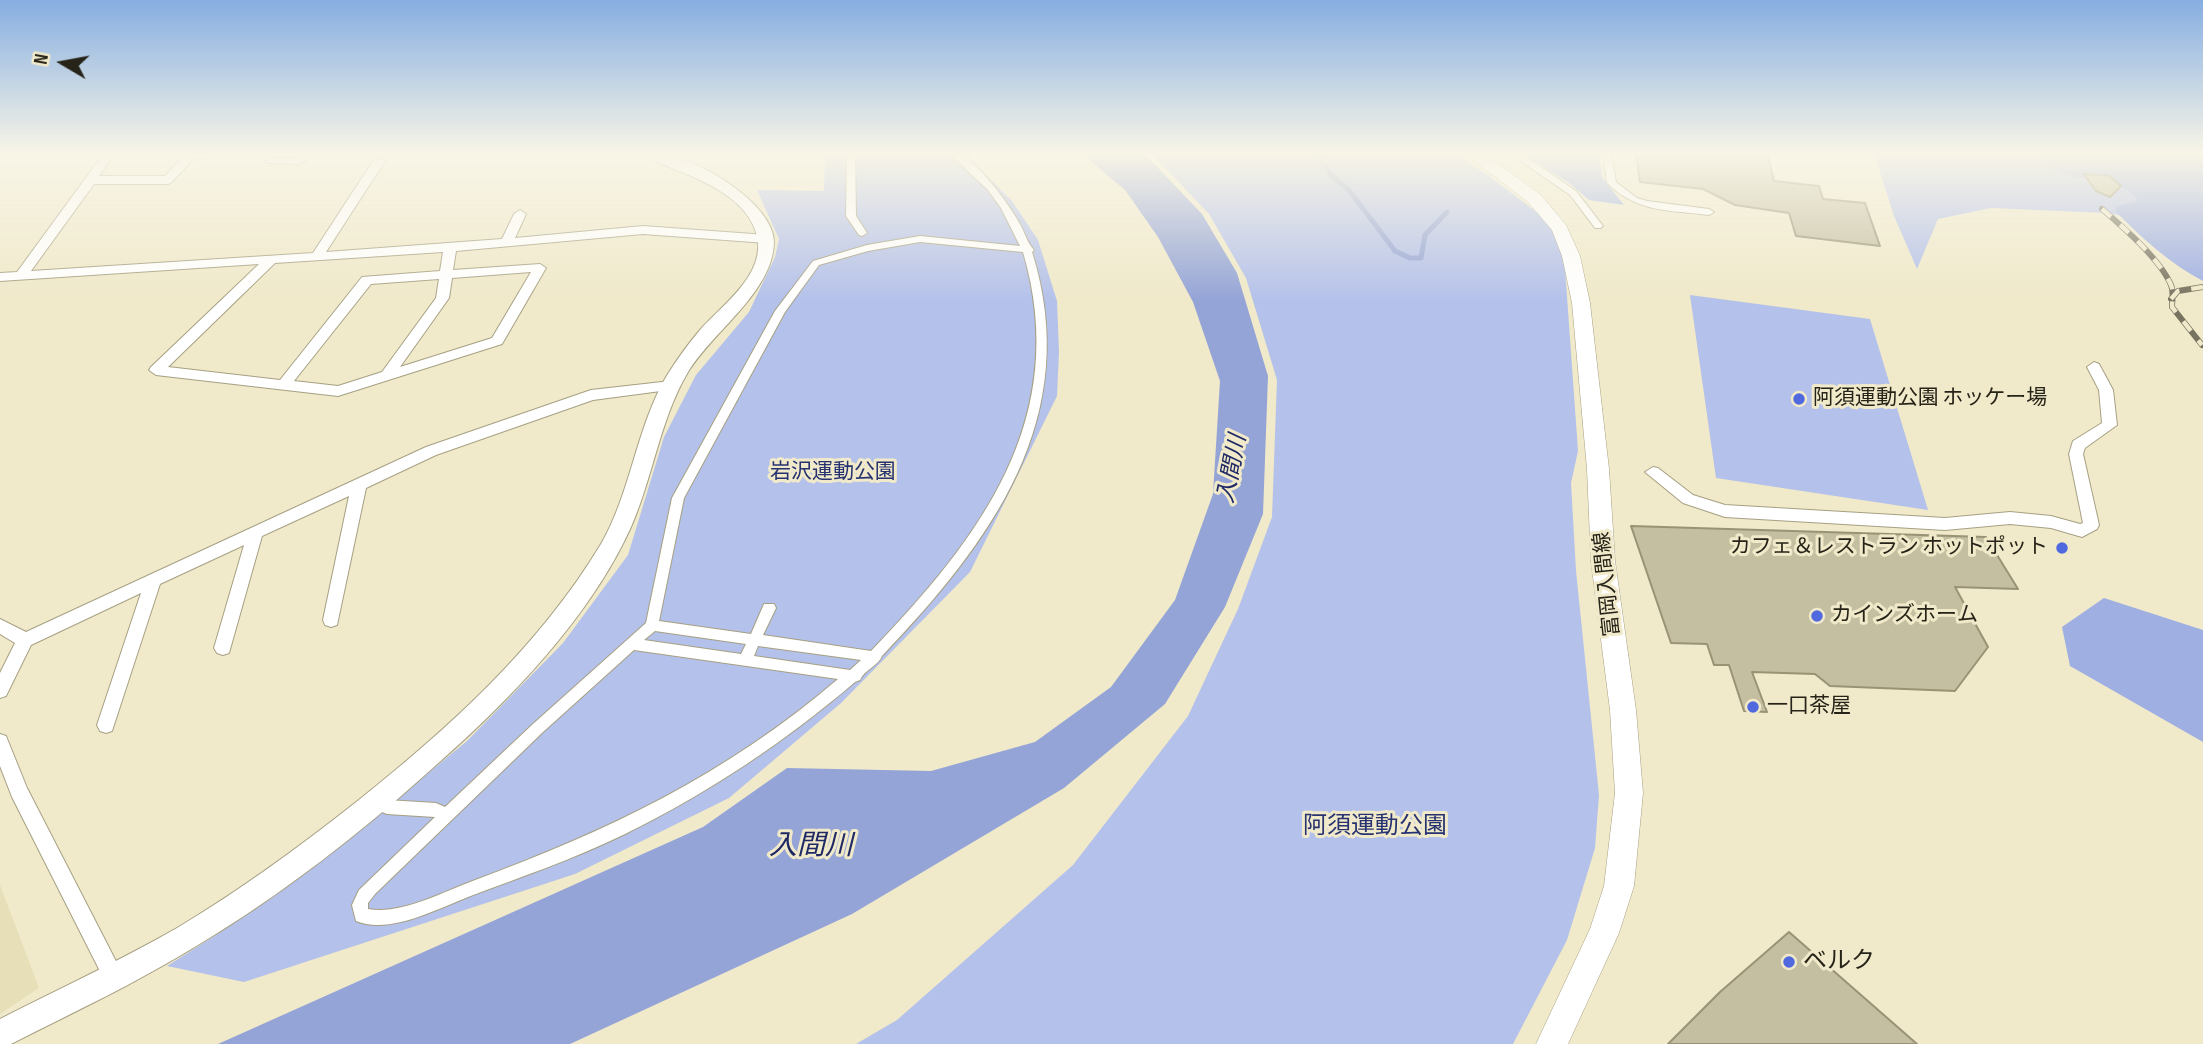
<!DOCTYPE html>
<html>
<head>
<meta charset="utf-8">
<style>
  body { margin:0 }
  #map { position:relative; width:2203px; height:1044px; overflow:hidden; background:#f0e9ca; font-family:"Sofia Sans Condensed",sans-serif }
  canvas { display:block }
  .north { position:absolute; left:28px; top:28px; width:70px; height:70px; -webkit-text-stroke:5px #f0e9ca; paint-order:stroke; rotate:280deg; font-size:19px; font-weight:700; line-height:28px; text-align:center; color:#262318 }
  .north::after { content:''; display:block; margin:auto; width:24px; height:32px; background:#262318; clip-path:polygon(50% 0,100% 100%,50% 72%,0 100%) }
</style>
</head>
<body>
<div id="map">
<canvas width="2203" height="1044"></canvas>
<div class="north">N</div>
</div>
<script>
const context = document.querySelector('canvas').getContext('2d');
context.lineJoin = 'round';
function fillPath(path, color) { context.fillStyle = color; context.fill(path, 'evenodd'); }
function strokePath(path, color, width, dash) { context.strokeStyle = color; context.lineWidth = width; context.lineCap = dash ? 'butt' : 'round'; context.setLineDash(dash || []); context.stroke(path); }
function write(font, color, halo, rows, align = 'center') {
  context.font = font + ' "Sofia Sans Condensed","Noto Sans JP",sans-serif'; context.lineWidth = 6; context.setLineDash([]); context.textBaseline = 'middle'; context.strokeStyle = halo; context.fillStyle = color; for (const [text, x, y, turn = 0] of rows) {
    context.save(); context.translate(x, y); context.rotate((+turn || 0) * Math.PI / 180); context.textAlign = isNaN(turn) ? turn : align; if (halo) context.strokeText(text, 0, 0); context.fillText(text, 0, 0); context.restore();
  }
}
fillPath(new Path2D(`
  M0 885 39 988 0 1014Z`), '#e7dfb8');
fillPath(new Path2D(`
  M825 153H964L1012 201 1038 240 1057 301 1059 352 1057 396 970 572 841 703 729 798 575 874 244 982 167 966 216 935 303 873 387 807 467 741 563 643 628 555 664 437 696 375 749 312 775 257 779 239 757 190 824 191Z
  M1151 153H1455L1486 174 1546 219 1564 254 1578 451 1571 483 1576 571 1599 795 1595 848 1567 940 1513 1044H856L897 1020 1073 865 1188 716 1238 609 1272 517 1277 380 1246 278 1209 214Z
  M1874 153H2203L2132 218 2107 213 1991 208 1938 219 1917 269 1894 216Z
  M1690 295 1870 319 1928 510 1716 478Z`), '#b4c1ea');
fillPath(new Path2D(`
  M1521 153H1599L1602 177 1624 205 1589 200 1569 183Z
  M2039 153H2203V281C2169 263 2143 239 2115 211L2117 206 2138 201C2118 171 2076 186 2050 166 2046 163 2042 157 2039 153Z
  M2104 598 2203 630V742L2070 666 2062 627Z`), '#9fafe2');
fillPath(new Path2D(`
  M1081 153H1144L1202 214 1237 273 1268 376 1263 514 1225 607 1165 704 1064 788 852 914 570 1044H218L703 827 787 768 931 771 1035 742 1111 687 1175 600 1213 494 1220 381 1193 302 1158 237 1125 190Z`), '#94a4d6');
strokePath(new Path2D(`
  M1314 153 1332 176 1349 190 1395 251 1410 258H1421L1425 235 1447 212`), '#94a4d6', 5);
const building = new Path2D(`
  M1636 153H1767L1774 181 1819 186 1823 199 1865 203 1880 246 1796 236 1789 213 1735 205 1703 189 1640 182Z
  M2084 174 2109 176 2121 186 2110 197 2096 191Z
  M1631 526 1986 537 2018 589 1955 587 1988 647 1955 691 1830 686 1815 674 1752 672 1767 712 1744 711 1729 665H1714L1707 644 1671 643Z
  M1789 932 1917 1044H1668L1720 992Z`);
fillPath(building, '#c5bfa1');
strokePath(building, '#999376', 2);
const pedestrian = new Path2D(`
  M847 153H855L856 216 867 233 862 236 859 235 846 216Z
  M949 153C951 153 958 153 960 154 979 163 1011 207 1021 226 1025 234 1028 244 1034 250L1032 252C1084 417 991 542 882 656 879 665 864 670 860 680L855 682C785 742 708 793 625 834 574 859 521 877 468 897 437 909 389 935 356 921L352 905 359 890 435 817 387 814 382 812 380 807 382 802 387 800 436 803 445 807 533 724 646 623 672 498 775 311 813 261 867 245 920 236 1020 246 1001 208 988 190ZM920 242 1023 252C1072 418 980 538 871 651L763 635 776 608 774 604H764L751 634 659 621 684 498 785 312 819 265 868 251ZM655 631 746 644 741 654 644 640ZM758 646 861 660 850 670 754 656ZM634 650 838 679C726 775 608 831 470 882 441 893 399 915 368 909V903L375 894 543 732Z
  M1509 153H1520L1576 191 1603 226 1601 228H1595L1570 195Z
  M1603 153H1611L1616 182 1637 198 1647 201 1709 209 1714 212 1709 215C1669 210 1638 213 1607 183Z`);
const minor = new Path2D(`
  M104 153H115L99 176H165L186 154H224L218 157 193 159 172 182 168 184H94L31 271 313 253 373 161 379 158 385 161 326 252 502 239 514 214 520 210 526 214 515 238 643 226 767 235 773 239 767 243 643 234 456 251 453 270 540 264 546 268 502 344 338 396 156 375 149 370 151 367 259 264 0 281V273L17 272ZM443 252 440 271 362 277 280 380 168 367 275 263ZM531 272 492 338 400 367 449 298 452 278ZM439 279 436 298 382 372 338 386 294 381 371 284Z
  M271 158H299L305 161 299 164 267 163 265 161Z
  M2094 362 2099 364 2113 390 2117 425 2085 448 2083 454 2099 525 2097 529 2082 537 2051 528 2010 524 1945 530 1725 517 1683 503 1645 472 1653 467 1658 468 1693 495 1725 505 1945 518 2010 512 2051 516 2080 524 2083 523 2069 454 2073 441 2102 423 2099 390 2087 367Z
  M671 381 676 383 678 386 676 389 593 400 436 455 366 488 337 625 331 627 325 625 323 620 349 496 262 536 229 653 223 655 217 653 214 648 244 545 160 584 112 731 106 733 100 731 97 725 141 593 31 645 6 696 0 698V673L15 643 0 634V619L26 632 426 447 591 390Z
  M0 734 6 736 27 788 121 971 125 978 121 985 114 989 107 985 12 797 0 766Z`);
const tertiary = new Path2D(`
  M641 153C647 153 654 153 661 153 695 157 774 203 774 242 773 292 713 331 688 372 660 419 653 477 631 527 590 618 509 701 435 766 362 832 283 894 198 945 138 982 74 1012 11 1044H0V1019C59 989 119 961 177 928 239 891 298 848 355 803 448 729 539 647 601 544 631 492 636 429 666 377 676 361 687 345 700 330 722 305 766 275 757 236 748 198 702 180 669 167 660 163 649 160 641 153Z`);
const secondary = new Path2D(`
  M1464 153H1483L1540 194 1566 225 1580 256 1590 303 1609 469 1615 561 1636 710 1643 793 1634 886 1619 933 1568 1044H1536L1590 929 1604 886 1615 793 1610 710 1591 561 1587 469 1572 303 1562 256 1552 230 1528 202Z`);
strokePath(pedestrian, '#a6a083', 2);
strokePath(minor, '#a6a083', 2);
strokePath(tertiary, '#a6a083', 2);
strokePath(secondary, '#a6a083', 1);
fillPath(pedestrian, '#fff');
fillPath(minor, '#fff');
fillPath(tertiary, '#fff');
fillPath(secondary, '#fff');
const rail = new Path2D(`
  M2102 209C2123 227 2160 259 2171 285 2174 292 2172 299 2172 307L2202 345
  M2171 299 2178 291 2203 287`);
strokePath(rail, '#787360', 6);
strokePath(rail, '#f0e9ca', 4.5, [12]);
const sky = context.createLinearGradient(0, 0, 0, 300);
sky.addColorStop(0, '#86aee1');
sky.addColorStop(0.51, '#f8f5e7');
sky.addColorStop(1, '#f8f5e700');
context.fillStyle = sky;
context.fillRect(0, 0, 2203, 300);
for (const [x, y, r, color] of [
  [1799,399,7,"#5169df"],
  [2062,548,7,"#5169df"],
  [1817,616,7,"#5169df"],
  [1753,707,7,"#5169df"],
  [1789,962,7,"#5169df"]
]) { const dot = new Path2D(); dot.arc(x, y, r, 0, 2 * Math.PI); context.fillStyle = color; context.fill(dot); strokePath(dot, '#f0e9ca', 2.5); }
write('21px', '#262318', '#f0e9ca', [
  ["阿須運動公園 ホッケー場",1813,399],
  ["カフェ＆レストラン ホットポット",2048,548,"right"],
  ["カインズホーム",1831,616],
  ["一口茶屋",1767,707]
], 'left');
write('21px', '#263370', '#f0e9ca', [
  ["岩沢運動公園",833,473]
]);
write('21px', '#262318', '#f0e9ca', [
  ["富岡入間線",1608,584,-96]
]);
write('italic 23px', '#1e2965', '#f0e9ca', [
  ["入間川",1233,469,-79]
]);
write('24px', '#263370', '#f0e9ca', [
  ["阿須運動公園",1375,827]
]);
write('24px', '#262318', '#f0e9ca', [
  ["ベルク",1803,962]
], 'left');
write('italic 28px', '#1e2965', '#f0e9ca', [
  ["入間川",811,847]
]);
</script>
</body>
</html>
